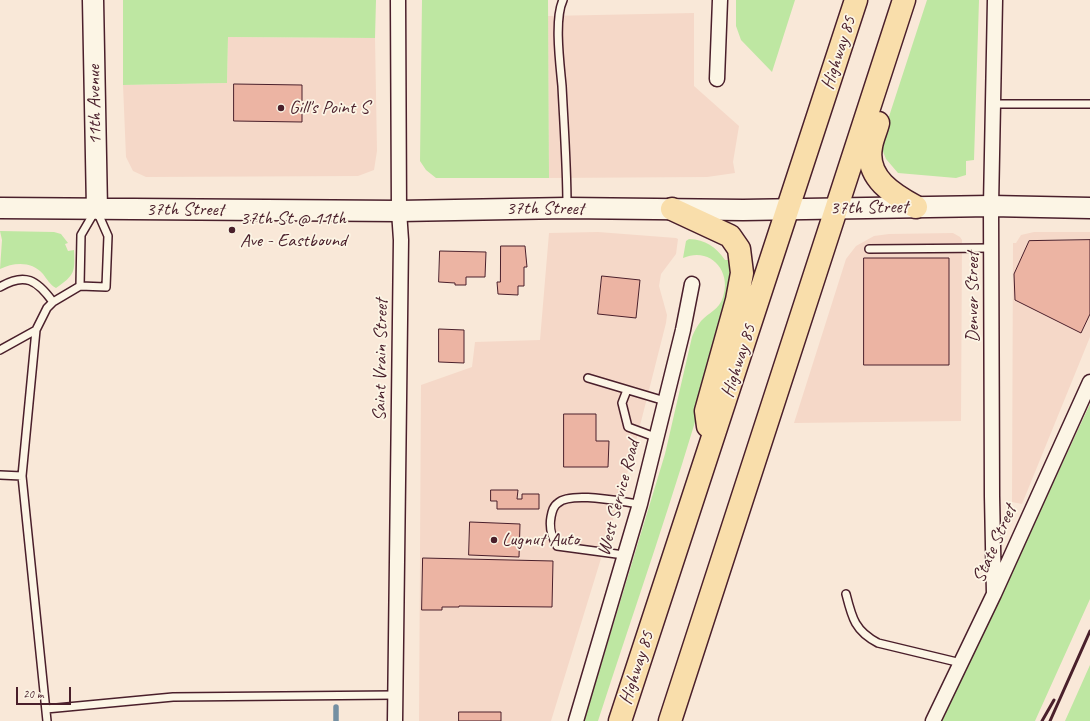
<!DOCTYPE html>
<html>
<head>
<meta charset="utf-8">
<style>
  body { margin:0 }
  #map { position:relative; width:1090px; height:721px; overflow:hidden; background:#f9e8d8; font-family:Caveat,sans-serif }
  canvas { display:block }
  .scale { position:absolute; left:16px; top:687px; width:55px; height:18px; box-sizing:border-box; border:2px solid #4a1f2b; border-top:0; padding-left:5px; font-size:12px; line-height:14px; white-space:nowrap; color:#4a1f2b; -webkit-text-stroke:3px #fcf5e5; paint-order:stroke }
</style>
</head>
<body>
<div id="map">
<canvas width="1090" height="721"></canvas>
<div class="scale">20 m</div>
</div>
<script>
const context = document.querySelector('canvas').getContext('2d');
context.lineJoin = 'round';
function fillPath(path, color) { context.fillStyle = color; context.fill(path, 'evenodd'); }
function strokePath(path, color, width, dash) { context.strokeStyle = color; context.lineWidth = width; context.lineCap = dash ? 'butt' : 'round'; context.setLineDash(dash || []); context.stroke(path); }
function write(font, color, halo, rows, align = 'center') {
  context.font = font + ' Caveat,sans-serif'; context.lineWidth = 3.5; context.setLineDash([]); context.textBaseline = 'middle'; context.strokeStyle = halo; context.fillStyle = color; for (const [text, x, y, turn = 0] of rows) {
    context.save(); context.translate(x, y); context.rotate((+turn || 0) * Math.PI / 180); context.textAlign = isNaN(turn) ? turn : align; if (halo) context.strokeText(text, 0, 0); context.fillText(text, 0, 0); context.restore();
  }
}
fillPath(new Path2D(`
  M694 13V86L739 126 733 162 735 173 707 177 549 178 548 16Z
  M228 37 375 38 377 151 374 170 358 176 146 177 133 171 126 157 123 85 227 83Z
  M598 232 676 238 678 239 676 254 661 274 659 286 667 315 666 323 631 461 551 721H419L421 385 472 367 475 342 540 340 549 233Z
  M1034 232H1090V337L1022 504 1012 502 1013 243H1016L1021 235Z
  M953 233 960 237 962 240 961 421 794 423 846 259 856 246 874 236 889 234Z`), '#f5d8c8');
fillPath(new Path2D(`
  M123 0H376L375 38 228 37 227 83 123 85Z
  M422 0H548L549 178H436L426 170 420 161Z
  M736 0H795L772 72 741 40 736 26Z
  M927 0H979L974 160 966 161V175L956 178 898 173 886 159 880 144Z
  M0 231 54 232 61 234 68 243 65 244 68 251 74 250C75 272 75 275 56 288 50 285 47 279 43 274 32 261 14 262 0 269L2 240Z
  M689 239C706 240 715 246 725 260H730C738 295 718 344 708 378 675 493 635 607 598 721H584L665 454 692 337C694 332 697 326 701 321 709 312 719 310 723 297 732 271 710 246 683 258L686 241Z
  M1090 404V599L1035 721H942Z
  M1090 665V721H1065Z`), '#bee7a2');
strokePath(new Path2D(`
  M336 707V721`), '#748fa2', 5.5);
const building = new Path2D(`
  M234 84 302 85V122L234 121Z
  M1090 240V314L1081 333 1015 300 1014 274 1029 241Z
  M501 246H525L527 267H524V286H518V295L498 294 497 282H500Z
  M440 251 486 252 485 277H466V285H455V283L439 282Z
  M864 258H949V365H864Z
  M602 276 640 280 636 318 598 314Z
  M439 329 464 330V363L439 362Z
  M564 414H596V441H609L608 467H564Z
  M491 490H518L517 499H522V494H539V509H497V501H491Z
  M470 522 520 524 519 557 469 555Z
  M423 558 553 561 552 607 459 606V607H442V610H422Z
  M459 712H501V721H459Z`);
fillPath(building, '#ecb4a3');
strokePath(building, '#4a1f2b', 1);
const lane = new Path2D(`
  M563 0C554 19 560 64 562 86 564 126 567 166 567 206
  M995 104H1090
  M869 249 992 248
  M80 286 81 235 95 211
  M0 287C25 272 37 280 53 302
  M0 350 36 330
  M588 378 665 401
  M627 390 622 403 628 427 655 437
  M0 475 22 476
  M624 555 557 546C551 536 549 528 551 517 552 512 553 506 558 503 571 491 622 502 640 504
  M846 594C852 618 855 631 878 643L961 663
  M46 709 173 697 395 695
  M47 721 22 476 36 330 47 308 53 302 80 286 106 287 108 236 97 211`);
const street = new Path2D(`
  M717 79 720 0
  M994 594 992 496 991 206 995 0
  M395 721 401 240 399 211 398 0
  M576 721 640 504 683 330 692 284
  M933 721 994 594 1090 382`);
const secondary = new Path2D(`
  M93 0 97 209
  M0 208 399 211 567 208 743 210 991 206 1090 208`);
const highway = new Path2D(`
  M878 123C876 131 872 139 871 147 865 178 894 195 916 207
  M672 209 730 236 739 249 742 273 737 300 706 411 708 426
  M620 721 856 0
  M670 721 904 0`);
strokePath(lane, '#4a1f2b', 10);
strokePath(street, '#4a1f2b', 17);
strokePath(secondary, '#4a1f2b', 23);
strokePath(highway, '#4a1f2b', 25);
strokePath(lane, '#fcf5e5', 7);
strokePath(street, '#fcf5e5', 14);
strokePath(secondary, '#fcf5e5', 20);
strokePath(highway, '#f9deab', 22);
strokePath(new Path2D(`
  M1042 721 1054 700
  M1050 721 1090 631`), '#4a1f2b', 3);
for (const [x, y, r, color] of [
  [281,108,4,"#4a1f2b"],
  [232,230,4,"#4a1f2b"],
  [494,540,4,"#4a1f2b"]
]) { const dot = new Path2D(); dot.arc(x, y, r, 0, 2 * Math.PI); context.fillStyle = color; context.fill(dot); strokePath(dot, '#fcf5e5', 1.5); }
write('19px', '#4a1f2b', '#fcf5e5', [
  ["Highway 85",839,53,-72],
  ["11th Avenue",95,105,-91],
  ["37th Street",869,208,-1],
  ["37th Street",545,209],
  ["37th Street",185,210],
  ["Denver Street",973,297,-90],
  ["Saint Vrain Street",381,360,-89],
  ["Highway 85",739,361,-72],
  ["West Service Road",619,498,-75],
  ["State Street",995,544,-66],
  ["Highway 85",637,668,-72]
]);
write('19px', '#4a1f2b', '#fcf5e5', [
  ["Gill's Point S",289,108],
  ["37th St @ 11th",240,219],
  ["Ave - Eastbound",240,241],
  ["Lugnut Auto",502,540]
], 'left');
</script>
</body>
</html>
